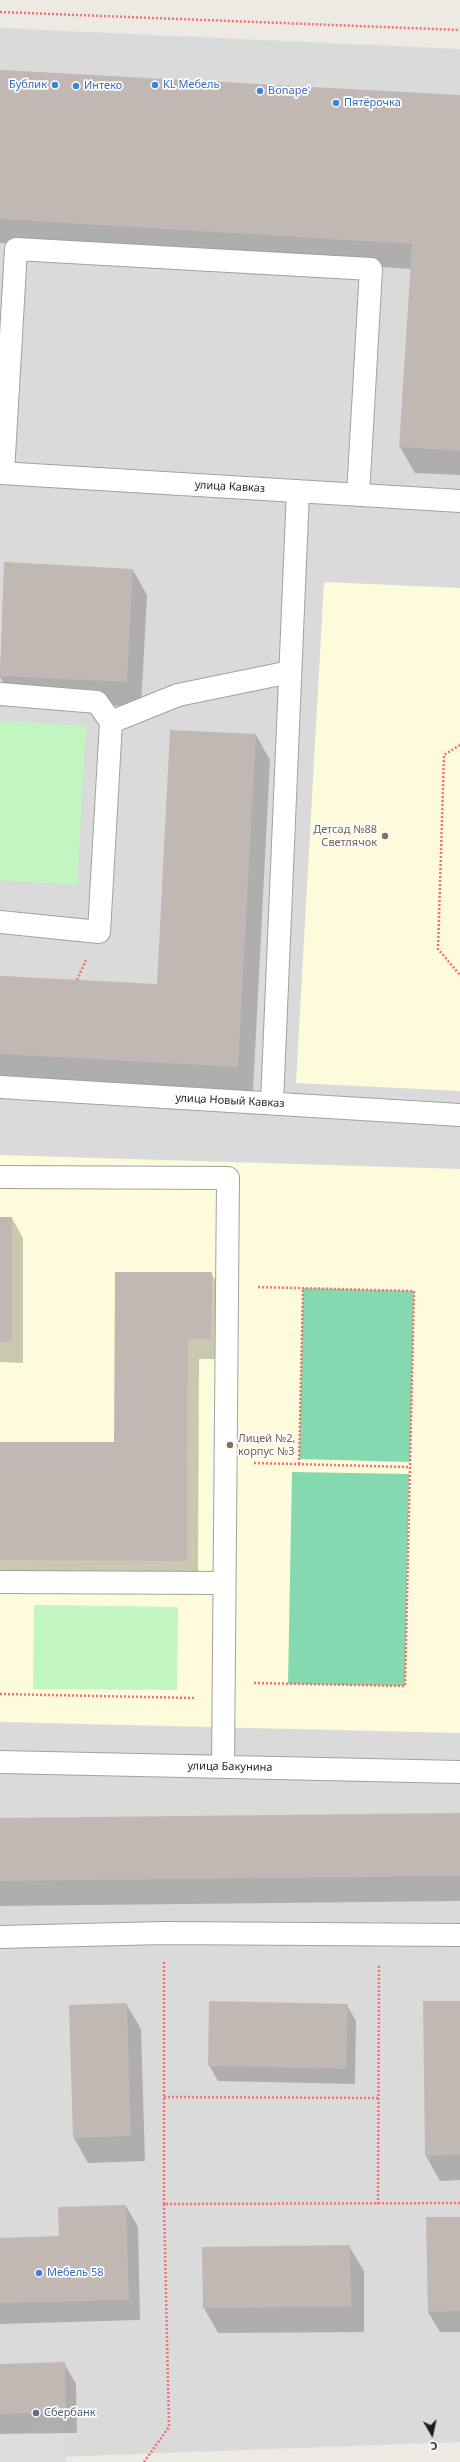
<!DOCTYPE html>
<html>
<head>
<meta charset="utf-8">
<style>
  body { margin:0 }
  #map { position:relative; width:460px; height:2462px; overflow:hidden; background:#ede9e3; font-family:"Noto Sans",sans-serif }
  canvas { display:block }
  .north { position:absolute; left:412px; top:2414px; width:40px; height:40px; -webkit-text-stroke:3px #fff; paint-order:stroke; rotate:171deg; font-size:11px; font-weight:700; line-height:16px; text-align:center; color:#1d1d1d }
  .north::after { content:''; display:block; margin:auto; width:14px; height:18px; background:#1d1d1d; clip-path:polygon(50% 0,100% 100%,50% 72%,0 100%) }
</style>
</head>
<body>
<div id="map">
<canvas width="460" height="2462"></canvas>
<div class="north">С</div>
</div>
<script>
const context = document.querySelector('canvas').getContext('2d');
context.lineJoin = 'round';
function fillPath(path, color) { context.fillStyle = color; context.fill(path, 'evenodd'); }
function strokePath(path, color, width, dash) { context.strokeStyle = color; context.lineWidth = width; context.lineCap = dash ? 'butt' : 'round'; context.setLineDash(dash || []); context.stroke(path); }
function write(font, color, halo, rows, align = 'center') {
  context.font = font + ' "Noto Sans",sans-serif'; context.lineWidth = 3.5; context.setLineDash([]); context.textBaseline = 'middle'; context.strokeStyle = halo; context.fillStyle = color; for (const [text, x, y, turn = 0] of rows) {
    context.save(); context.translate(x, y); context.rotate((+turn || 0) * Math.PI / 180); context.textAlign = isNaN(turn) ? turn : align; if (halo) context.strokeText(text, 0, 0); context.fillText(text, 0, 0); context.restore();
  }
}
fillPath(new Path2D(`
  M0 28 460 49V2442L0 2459Z`), '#dbdada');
fillPath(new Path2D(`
  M324 582 460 588V1091L296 1083Z
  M0 1155 460 1169V1733L0 1722Z`), '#fdfbdc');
fillPath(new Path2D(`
  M0 721 86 726 77 885 0 880Z
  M34 1605 178 1607 177 1690 33 1689Z`), '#c1f6c1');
fillPath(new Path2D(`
  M303 1288 414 1291 410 1462 299 1459Z
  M292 1472 409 1474 405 1686 288 1684Z`), '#84d9b1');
fillPath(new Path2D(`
  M65 2429 66 2462H0V2430Z`), '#ddd');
fillPath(new Path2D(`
  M0 70 460 97V475L415 473 400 447 412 269 0 243V247Z
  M5 563 133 570 147 595 141 707 14 700 0 677Z
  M256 735 270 760 253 1092 0 1079V976L158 985Z
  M0 1218H12L23 1238V1363L0 1362Z
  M211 1273 223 1293 222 1359H199L198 1581 0 1580V1443H115Z
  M460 1814V1901L0 1906V1819Z
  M460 2002V2180L440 2181 426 2156Z
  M126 2004 141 2029 145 2161 88 2163 74 2138Z
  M347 2005 356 2021 355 2084 218 2081 209 2065Z
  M126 2206 138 2227 140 2320 0 2324V2239L60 2237Z
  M460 2218V2332H440L428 2312Z
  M349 2246 364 2271V2332L218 2333 204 2308 203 2248Z
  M64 2363 76 2384 77 2433 0 2434V2365Z`), '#0003');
fillPath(new Path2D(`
  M0 70 460 95V451L399 447 412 244 0 219Z
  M4 562 133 569 127 682 0 676Z
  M170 730 256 734 238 1067 0 1054V976L157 984Z
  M0 1217H12V1342H0Z
  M115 1272H212L211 1339H188L187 1561 0 1560V1442H114Z
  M460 1813V1876L0 1881V1818Z
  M209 2001 348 2004 346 2069 208 2066Z
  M423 2001H460V2155L425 2156Z
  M127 2003 131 2136 73 2138 69 2005Z
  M126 2205 129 2300 0 2303V2238L59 2236 58 2207Z
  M426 2217H460V2311L428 2312Z
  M350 2245 351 2307 203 2308 202 2247Z
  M65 2362 66 2412 0 2414V2364Z`), '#c2b8b3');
const minor = new Path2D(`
  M0 473 460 501
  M3 473 16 249 371 269 358 495
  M0 694 97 702 111 722
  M0 922 99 932 111 722 178 695 290 672
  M0 1087 460 1115
  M272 1103 298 491
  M0 1177 228 1178 223 1767
  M0 1582 224 1583
  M0 1762 460 1772
  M0 1937 164 1933 460 1935`);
strokePath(minor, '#a1a1a1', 24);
strokePath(new Path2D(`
  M0 12 460 30
  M460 745 444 755 438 949 460 975
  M77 980 86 960
  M254 1463 410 1467
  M299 1464 303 1288
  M254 1683 405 1686 414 1291 257 1287
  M0 1694 195 1698
  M164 1962V2204
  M164 2097 379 2098
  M378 2204 379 1965
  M144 2462 169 2427 164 2204 460 2203`), '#f3716e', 2.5, [2, 2]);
strokePath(minor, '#fff', 22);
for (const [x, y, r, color] of [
  [55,85,4,"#3f7fe0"],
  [155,85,4,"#3f7fe0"],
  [76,86,4,"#3f7fe0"],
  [260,91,4,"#3f7fe0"],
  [336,103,4,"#3f7fe0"],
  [385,836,4,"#8d6e63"],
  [230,1445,4,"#8d6e63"],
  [39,2273,4,"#3f7fe0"],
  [36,2413,4,"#5c6f8a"]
]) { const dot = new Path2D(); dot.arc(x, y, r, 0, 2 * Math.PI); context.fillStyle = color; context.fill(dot); strokePath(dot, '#fff', 1.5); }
write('11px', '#366cbe', '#fff', [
  ["Бублик",47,85,"right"],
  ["KL Мебель",163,85],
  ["Интеко",84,86],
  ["Bonape'",268,91],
  ["Пятёрочка",344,103],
  ["Мебель 58",47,2273]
], 'left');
write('11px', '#1d1d1d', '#fff', [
  ["улица Кавказ",230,487,3],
  ["улица Новый Кавказ",230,1101,3],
  ["улица Бакунина",230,1767,1]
]);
write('11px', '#785e54', '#fff', [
  ["Детсад №88",377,830],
  ["Светлячок",377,843],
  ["Лицей №2,",238,1439,"left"],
  ["корпус №3",238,1452,"left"]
], 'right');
write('11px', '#4e5e75', '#fff', [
  ["Сбербанк",44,2413]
], 'left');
</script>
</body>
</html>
